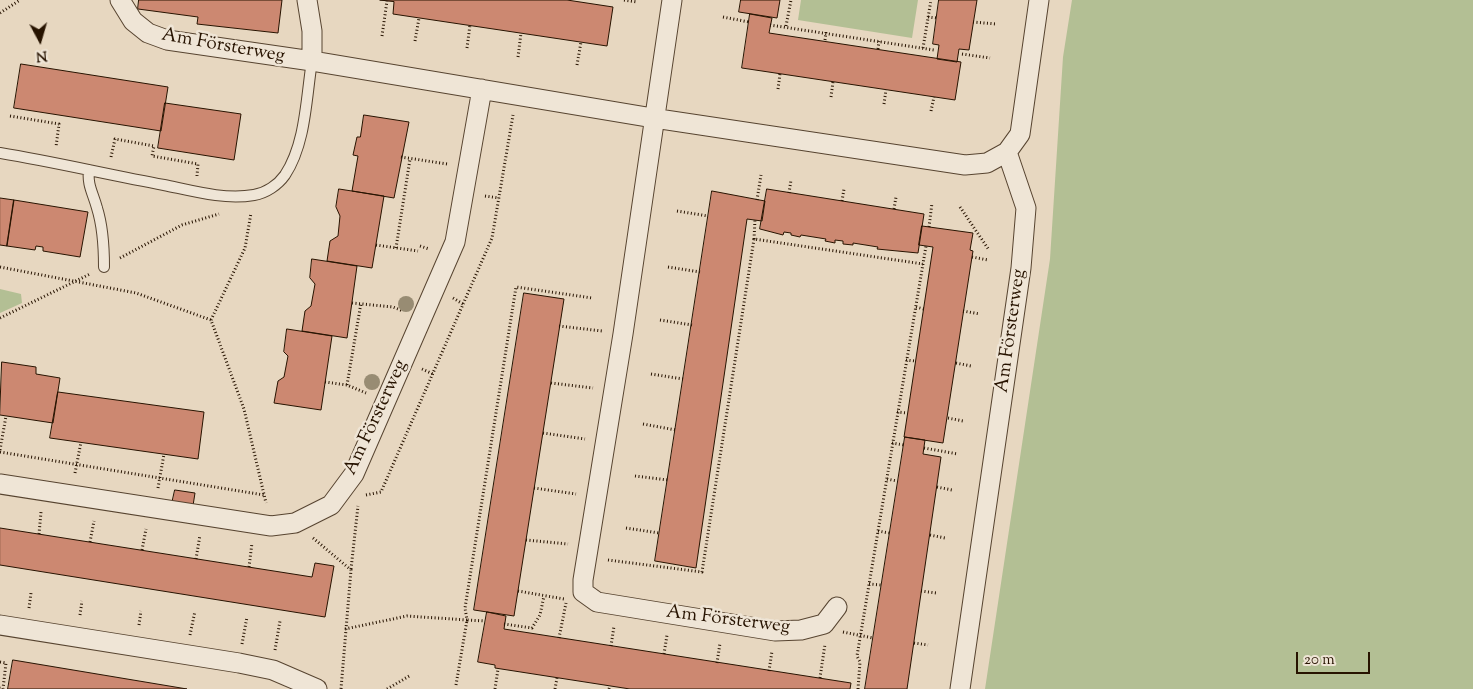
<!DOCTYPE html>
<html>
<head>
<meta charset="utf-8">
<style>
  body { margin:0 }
  #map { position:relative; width:1473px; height:689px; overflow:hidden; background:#e7d7c0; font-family:"Sorts Mill Goudy",serif }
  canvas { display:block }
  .north { position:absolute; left:15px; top:15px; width:50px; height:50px; -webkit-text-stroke:4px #efe5d6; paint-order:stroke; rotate:174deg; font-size:14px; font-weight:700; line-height:20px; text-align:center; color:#271300 }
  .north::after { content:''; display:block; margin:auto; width:18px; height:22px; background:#271300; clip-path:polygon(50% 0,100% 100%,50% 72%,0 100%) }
  .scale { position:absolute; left:1296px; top:652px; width:74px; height:22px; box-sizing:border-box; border:2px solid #271300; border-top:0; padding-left:6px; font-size:15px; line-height:18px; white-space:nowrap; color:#271300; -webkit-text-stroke:4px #efe5d6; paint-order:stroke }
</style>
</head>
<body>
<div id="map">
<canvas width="1473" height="689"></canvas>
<div class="north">N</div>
<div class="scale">20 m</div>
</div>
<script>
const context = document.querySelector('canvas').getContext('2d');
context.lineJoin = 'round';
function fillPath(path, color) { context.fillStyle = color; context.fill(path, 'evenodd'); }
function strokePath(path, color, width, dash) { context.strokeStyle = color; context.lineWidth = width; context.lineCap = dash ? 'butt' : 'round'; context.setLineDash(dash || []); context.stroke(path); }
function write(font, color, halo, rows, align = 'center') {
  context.font = font + ' "Sorts Mill Goudy",serif'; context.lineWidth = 5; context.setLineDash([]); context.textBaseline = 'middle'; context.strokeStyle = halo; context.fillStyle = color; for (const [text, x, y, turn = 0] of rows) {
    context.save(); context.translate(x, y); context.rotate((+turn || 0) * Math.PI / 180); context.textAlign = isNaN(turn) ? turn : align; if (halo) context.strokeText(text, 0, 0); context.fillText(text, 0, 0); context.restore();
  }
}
fillPath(new Path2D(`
  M801 0H918L912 38 798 20Z
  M1072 0H1473V689H985L1050 259 1063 57Z
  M0 289 21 294 22 303 0 313Z`), '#b3bf94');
const building = new Path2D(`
  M139 0H282L278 33 197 24 198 17 138 9Z
  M380 0H567L613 7 607 46 393 14 394 2Z
  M741 0H780L777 18 739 12Z
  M939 0H977L969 50 959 49 957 62 937 59 939 45 933 44Z
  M750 14 772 18 769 33 961 62 955 100 742 68Z
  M21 64 168 87 161 131 14 108Z
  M165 103 241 114 234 160 158 148Z
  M364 115 409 122 394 198 352 191 358 156 353 155 357 137H360Z
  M339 189 384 196 372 268 327 261 330 241 338 236 340 216 336 207Z
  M767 189 924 214 918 253 877 249 878 247 853 243V245L843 244V241L835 240V243L825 241 826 239 801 235 800 237 791 235V233L784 232 783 235 760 229Z
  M712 191 765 201 762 221 747 219 696 568 655 561Z
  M0 198 14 200 7 246 0 245Z
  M14 200 88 212 80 257 43 251V247L36 246 35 250 7 246Z
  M922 226 973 233 970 250 973 251 972 257 943 443 904 437 933 247 919 245Z
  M312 259 357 266 347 338 302 331 305 311 311 306 315 284 310 278Z
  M524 293 564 299 514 616 474 610Z
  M287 329 332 336 321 410 274 403 278 381 284 377 288 356 284 352Z
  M2 362 36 367V374L60 378 53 423 0 415Z
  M58 392 204 412 198 459 50 438Z
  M905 437 925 440 923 454 941 457 907 689H865Z
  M175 490 195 493 192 512 171 508Z
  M0 528 312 577 315 563 334 566 325 617 0 565Z
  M487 612 506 616 504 629 851 683 850 689H630L495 668V665L478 662Z
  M13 660 187 689H8Z`);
fillPath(building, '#cc8871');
strokePath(building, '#271300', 1);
const service = new Path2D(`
  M0 153C55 162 109 175 164 185 193 191 224 200 254 195 266 193 278 185 285 175 306 143 306 98 312 61
  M89 170C87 185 93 193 97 208 103 227 104 247 104 267`);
const minor = new Path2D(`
  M120 0 133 21 148 33 167 40 312 61 653 118 965 165 987 163 1007 152
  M307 0 312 31V61
  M672 0 623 334 583 580V592L597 602 775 631 801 630 824 624 837 607
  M0 484 271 526 295 523 331 505 354 474 455 242 482 89
  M0 625 239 663 273 670 317 689
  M960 689 1021 268 1026 208 1007 152 1020 134 1039 0`);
strokePath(service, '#574430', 12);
strokePath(minor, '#574430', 21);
strokePath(new Path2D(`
  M624 0 637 2
  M0 13 20 0
  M723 17 749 22
  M928 17 937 18
  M973 22 996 24
  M770 25 934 50
  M786 26 791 0
  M382 36 387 1
  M825 40 826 32
  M415 41 419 18
  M467 48 470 25
  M923 48 931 0
  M878 49 879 41
  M962 54 990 58
  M518 57 521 33
  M577 65 581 42
  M778 89 780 74
  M831 97 833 82
  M884 104 886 90
  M931 111 934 97
  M10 116 59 124 56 147
  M111 157 115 139 154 146 152 156 198 164 197 176
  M401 157 447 164
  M789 193 791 180
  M485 196 499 198
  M757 200 761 175
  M842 201 844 189
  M960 207 989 250
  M894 209 896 197
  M677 211 708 216
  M929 227 932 203
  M754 239 755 220
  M376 245 418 251
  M420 246 429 249
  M396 248 410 159
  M972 257 988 260
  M120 258 182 225 219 214
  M0 267 136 293 211 320 244 409 266 503
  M668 267 700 272
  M453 298 463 304
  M352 303 393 307 403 311
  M916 307 924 309
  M963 311 980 314
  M0 318 90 274
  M211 320 245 248 251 213
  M660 320 692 325
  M559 326 602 331
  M906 360 915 361
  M956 363 971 366
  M422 369 433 374
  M651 374 683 379
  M325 382 347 385 366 393
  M551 383 593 388
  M347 385 361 303
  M897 412 907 413
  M948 418 963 421
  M643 424 676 430
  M543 433 585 439
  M892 443 904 445
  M924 448 958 454
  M0 450 6 416
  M0 452 264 495
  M75 473 81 442
  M635 476 668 480
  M887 479 897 481
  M937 487 952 490
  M158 488 164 454
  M534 488 576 494
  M366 495 381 492 492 238 513 115
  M626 528 659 533
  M878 531 889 533
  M39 534 41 512
  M930 535 945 538
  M313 538 351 570 341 689
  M526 540 568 544
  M90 542 94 521
  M142 550 146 529
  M196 559 200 535
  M608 560 702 572 754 239 923 264
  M249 567 252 543
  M351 569 358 506
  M869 584 881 585
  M518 591 564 599
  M921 591 936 593
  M29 608 31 593
  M80 615 82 601
  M504 624 532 628 540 615 544 596
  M139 625 141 611
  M345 629 407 616 467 620 465 608 516 287 592 298
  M843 632 873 638
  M190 635 195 611
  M559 638 566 603
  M914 643 928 645
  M242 644 247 617
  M611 646 614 626
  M275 650 280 621
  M664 654 667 635
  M0 662 6 663 3 689 0 688
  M717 663 720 643
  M769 671 772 651
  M820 678 825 644
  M456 685 467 620 485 621
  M387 689 411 675
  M495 689 498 669
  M555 689 557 678
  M609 689 610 686
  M858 689 860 662 857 656 926 246`), '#271300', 3, [1, 2.5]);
strokePath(service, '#efe5d6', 10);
strokePath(minor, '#efe5d6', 19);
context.fillStyle = '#988c73';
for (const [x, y] of [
  [406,304],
  [372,382]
]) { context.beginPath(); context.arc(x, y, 8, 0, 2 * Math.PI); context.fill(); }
write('19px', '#271300', '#efe5d6', [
  ["Am Försterweg",223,47,10],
  ["Am Försterweg",1012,331,-82],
  ["Am Försterweg",377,418,-65],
  ["Am Försterweg",728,621,7]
]);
</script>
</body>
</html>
